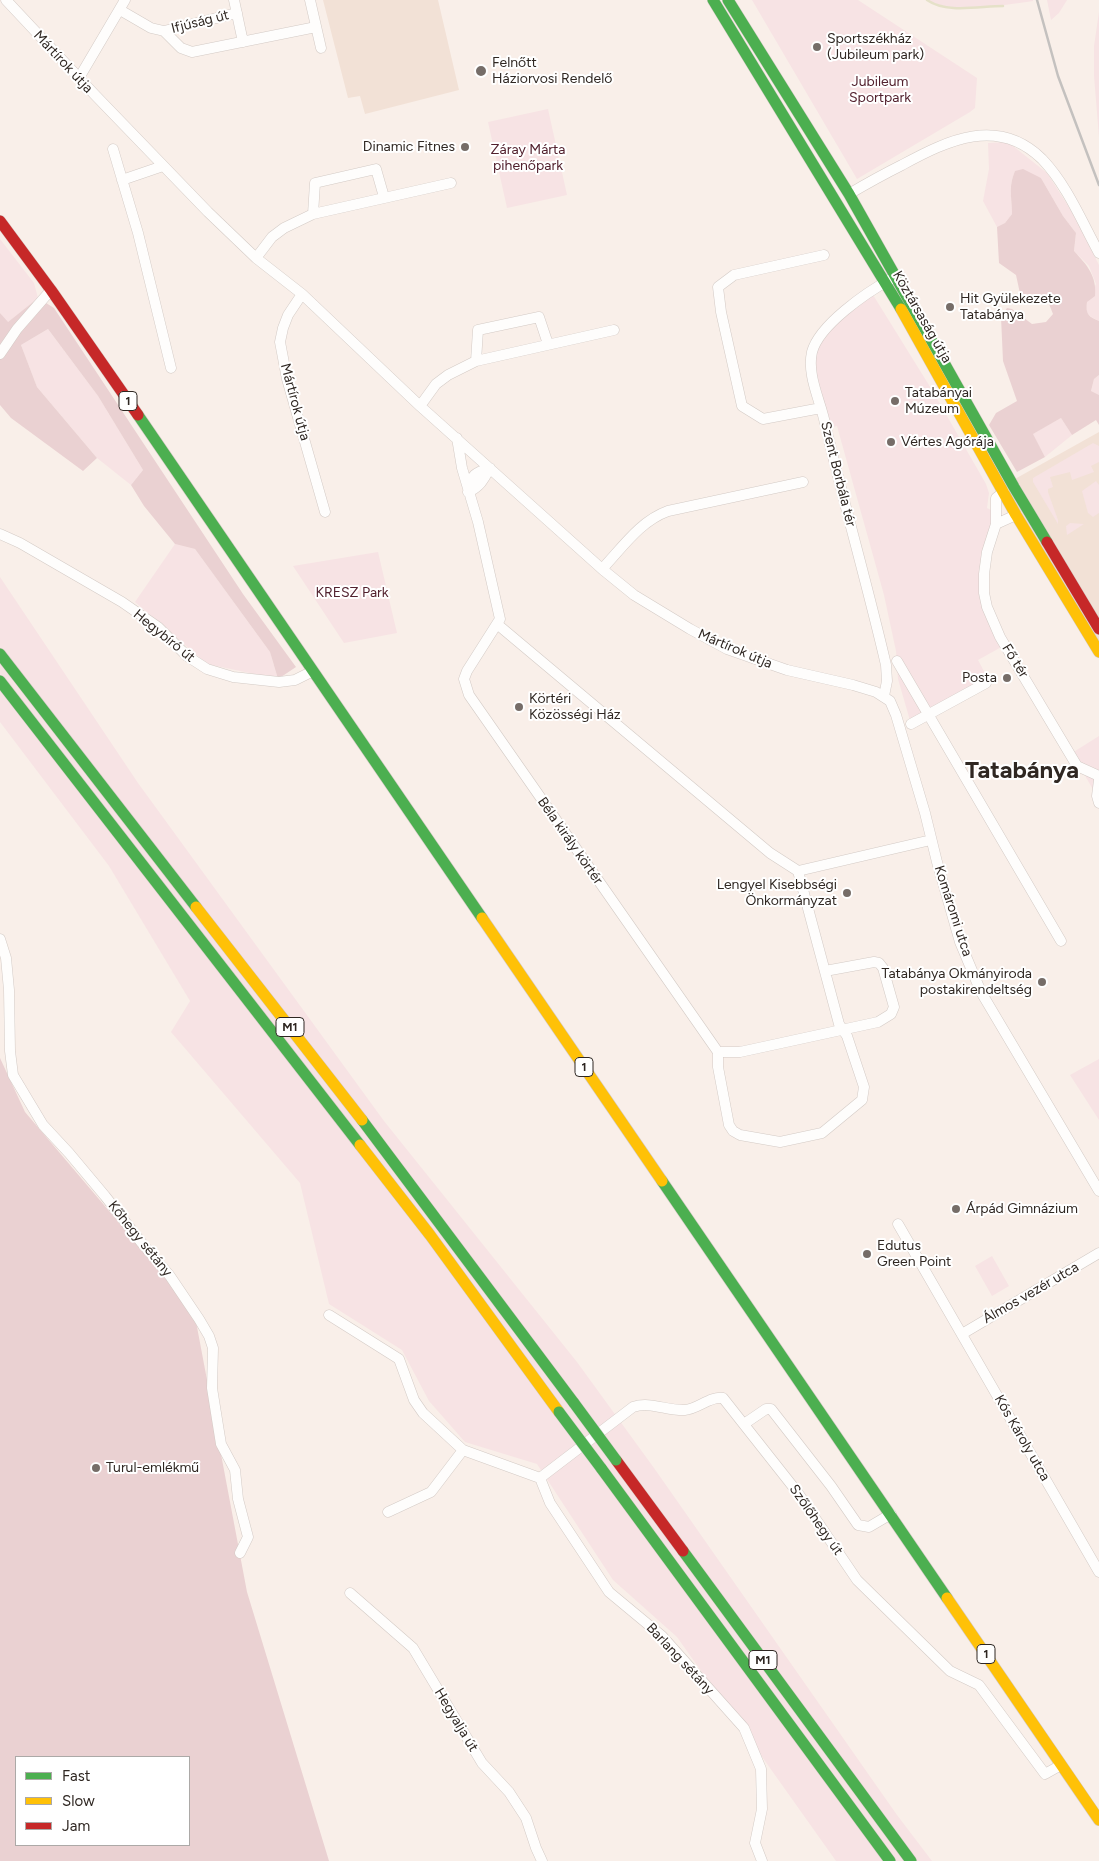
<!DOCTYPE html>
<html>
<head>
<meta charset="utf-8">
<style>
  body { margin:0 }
  #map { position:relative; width:1099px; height:1861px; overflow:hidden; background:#f9efe9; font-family:Figtree,sans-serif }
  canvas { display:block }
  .legend { position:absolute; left:15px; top:1756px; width:175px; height:90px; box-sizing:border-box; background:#fff; border:1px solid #aca9a7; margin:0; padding:6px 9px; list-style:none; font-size:15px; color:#2f2722 }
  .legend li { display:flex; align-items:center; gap:10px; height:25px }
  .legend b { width:25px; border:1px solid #aca9a7 }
</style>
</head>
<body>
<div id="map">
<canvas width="1099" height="1861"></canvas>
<ul class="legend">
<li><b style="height:6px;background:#4caf50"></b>Fast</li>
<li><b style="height:6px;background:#ffc107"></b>Slow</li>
<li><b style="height:6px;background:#c62828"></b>Jam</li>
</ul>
</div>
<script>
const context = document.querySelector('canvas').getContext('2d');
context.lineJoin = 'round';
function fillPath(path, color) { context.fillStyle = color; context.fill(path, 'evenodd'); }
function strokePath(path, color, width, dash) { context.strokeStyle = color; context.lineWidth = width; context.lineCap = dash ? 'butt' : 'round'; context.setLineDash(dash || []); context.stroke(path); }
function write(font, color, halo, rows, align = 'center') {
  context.font = font + ' Figtree,sans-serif'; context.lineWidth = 4; context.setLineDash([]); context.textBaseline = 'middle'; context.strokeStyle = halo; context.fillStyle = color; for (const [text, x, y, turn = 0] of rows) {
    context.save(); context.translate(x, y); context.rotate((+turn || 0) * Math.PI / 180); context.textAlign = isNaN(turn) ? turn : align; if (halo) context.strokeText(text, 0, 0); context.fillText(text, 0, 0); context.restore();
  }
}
fillPath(new Path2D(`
  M323 0H438L459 90 365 114 360 96 348 98Z
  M1099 432V642L997 489Z`), '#f2e1d6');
fillPath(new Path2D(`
  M752 0H858L977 78 975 108 970 112 857 179Z
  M927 0H1033V1C1007 5 949 14 927 0Z
  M1047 0H1067L1059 13 1051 20Z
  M1099 12V137L1094 76V46Z
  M548 109 567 195 507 208 488 122Z
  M1008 142 1047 173 1072 212 1099 265V321C1077 312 1088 300 1096 284L1089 266 1074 251 1076 233 1063 216 1041 178 1015 171C1008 188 1012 197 1012 214L1005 223 997 227 983 201 989 169 988 143Z
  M0 239 34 283 38 298 7 323 0 313Z
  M870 290 932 390 986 484 989 493 987 508 995 512 984 593 1005 645 978 660 986 675 982 677 986 683 911 724 898 679 896 651 884 595 837 426 826 429 812 352 816 339Z
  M48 329 98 396 143 470 131 485 97 458 37 387 21 345Z
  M1099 375V395L1091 391 1094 379Z
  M1061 418 1072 435 1045 457 1032 434Z
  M1093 443 1099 446V462L1091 466 1094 472 1072 480 1070 472 1050 477 1053 487 1048 489V492L1058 520V524L1033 482V478Z
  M1096 481 1099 485V513L1093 517 1088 513 1082 491Z
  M1070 523 1084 524 1067 535 1066 526Z
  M175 544 195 549 270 652 278 679 207 664 135 602Z
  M378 552 397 633 344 643 293 566Z
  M0 577 138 783 384 1121 577 1362 654 1468 897 1815 932 1861H836L677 1637 613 1580 537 1464 465 1442 429 1401 402 1350 329 1304 300 1183 171 1032 190 1001 109 866 0 722Z
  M1099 736V800L1072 753Z
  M1099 1059V1120L1070 1075Z
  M992 1256 1009 1286 992 1296 975 1266Z`), '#f7e3e4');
fillPath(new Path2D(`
  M1023 169 1041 178 1063 216 1076 233 1074 251C1087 265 1097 276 1095 296L1087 302C1085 314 1089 317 1099 321V375L1094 379 1091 391 1099 395V425L1096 420 1072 435 1061 418 1033 434 1045 457 1017 472 989 425 996 413 1017 401 1003 361 1001 317 1007 308 1012 309 1032 324 1046 322 1053 314 1049 304 1027 303 1021 298 1016 275 999 263 997 227 1005 223 1012 214C1012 197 1008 188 1015 171Z
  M38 298 54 308 243 594 296 667 278 679 270 652 195 549 175 544 144 506 131 485 143 470 98 396 48 329 21 345 37 387 97 458 83 471 11 418 0 405V313L8 322Z
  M0 1058 25 1112 194 1311 247 1592 329 1861H0ZM16 1757H189V1845H16Z`), '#ead1d2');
strokePath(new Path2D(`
  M927 0C947 14 980 6 1003 6`), '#e5e1c8', 2.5);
const street = new Path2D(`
  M6 0 96 96 208 212 256 258 302 294 420 406 602 569 634 595 690 629 727 649 787 670 853 685 876 692 890 701 896 715 925 813 937 862 960 942 981 992 1099 1191
  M234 0 243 42
  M310 0 321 48
  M120 10 151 28 164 31 237 13
  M164 31 181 48 192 52 316 27
  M79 78 125 0
  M113 149 138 233 171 368
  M122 180 163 166
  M849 194C866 184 884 174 902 165 948 140 998 116 1042 159 1067 185 1082 222 1099 253
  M313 214 315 183 376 169 384 197
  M256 258 272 237 284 228 313 214 451 183
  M302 294 288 315 283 328 280 342 287 379 325 512
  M0 354 17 329 51 290
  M476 361 478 330 539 317 548 344
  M420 406 436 384 448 375 476 361 614 330
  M821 408 763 419 742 406 721 312 718 287 734 275 824 255
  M457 438 462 468 478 522 500 619 467 671 464 679 469 695 718 1052V1067L729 1125 733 1131 740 1135 780 1142 822 1133 862 1100 864 1087 847 1036 839 1024 798 871 770 853 497 624
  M469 490C470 475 476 472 490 468
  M468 492C480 487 484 479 490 468
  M1004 492 996 498V524L987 552 984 574V593L987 607 1000 637 1077 766 1099 776
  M996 524 1016 515
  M0 534 20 543 122 602 158 627 187 656 207 669 233 677 279 682 295 680 313 671
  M602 569C622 548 640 521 668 511L803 482
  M897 661 1061 941
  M884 696 887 681 886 665C867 583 843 501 824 419 819 398 807 374 812 352 819 325 867 292 891 279
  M911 724 986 683
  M1099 780 1097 796 1099 803
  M798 871 931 840
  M0 939 6 958 9 990 10 1051 13 1075 43 1125 69 1153 105 1196 141 1242 170 1276 199 1319 209 1336 213 1348 212 1388 221 1444 235 1470 238 1499 248 1537 240 1553
  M718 1052H740L878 1022 891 1014 894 1007 883 968 879 963 874 962 825 971
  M898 1224 1099 1572
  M329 1315 399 1359 414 1400 423 1413 463 1450
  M962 1334 1099 1253
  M744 1424 766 1409H771L831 1486 858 1525 869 1527 891 1514
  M540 1478 633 1407C650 1401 667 1411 685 1410 698 1409 710 1396 723 1398L798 1493 857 1580 950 1671 979 1685 1045 1774 1061 1765
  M540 1478 550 1503 609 1592 662 1636 744 1728 761 1769 762 1809 755 1843 762 1861
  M388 1512 431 1492 463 1450 540 1478
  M350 1593 413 1648 482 1763 509 1792 526 1818 536 1848 542 1861`);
const fast = new Path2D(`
  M713 0 901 309
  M728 0 849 194 1014 487 1047 542
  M138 415 482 918
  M0 654 196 907
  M0 681 360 1145
  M362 1120 574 1403
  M662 1181 947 1598
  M601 1468 890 1861
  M683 1551 911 1861`);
const slow = new Path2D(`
  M901 309 1016 515 1099 652
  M196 907 362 1120
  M482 918 662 1181
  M360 1145 430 1235 559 1412
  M947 1598 1099 1820`);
const jam = new Path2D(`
  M0 221 51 290 138 415
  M1047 542 1099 629
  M616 1460 683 1551`);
strokePath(street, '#d3cac5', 11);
strokePath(fast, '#d3cac5', 12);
strokePath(slow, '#d3cac5', 12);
strokePath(jam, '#d3cac5', 12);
strokePath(street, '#fefdfc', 10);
strokePath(fast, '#4caf50', 11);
strokePath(slow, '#ffc107', 11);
strokePath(jam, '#c62828', 11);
strokePath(new Path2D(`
  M1037 0 1058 76 1099 185`), '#c4c1bf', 2.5);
const fastBridge = new Path2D(`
  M574 1403 616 1460
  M559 1412 601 1468`);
strokePath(fastBridge, '#d3cecb', 12, []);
strokePath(fastBridge, '#4caf50', 11);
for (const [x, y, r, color] of [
  [817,47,5,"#766d68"],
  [481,71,6,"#766d68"],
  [465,147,5,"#766d68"],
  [950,307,5,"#766d68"],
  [895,401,5,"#766d68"],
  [891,442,5,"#766d68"],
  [1007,678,5,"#766d68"],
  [519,707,5,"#766d68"],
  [847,893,5,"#766d68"],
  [1042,982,5,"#766d68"],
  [956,1209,5,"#766d68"],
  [867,1254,5,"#766d68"],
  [96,1468,5,"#766d68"]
]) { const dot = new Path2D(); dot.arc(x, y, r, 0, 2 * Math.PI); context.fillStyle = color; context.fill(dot); strokePath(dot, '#fff', 2); }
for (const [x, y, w] of [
  [128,401,18],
  [290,1027,28],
  [584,1067,18],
  [986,1654,18],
  [763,1660,28]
]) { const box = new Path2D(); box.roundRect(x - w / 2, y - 9.5, w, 19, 4); context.fillStyle = '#fff'; context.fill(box); strokePath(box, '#2f2722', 1); }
write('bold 12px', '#2f2722', null, [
  ["1",128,401],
  ["M1",290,1027],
  ["1",584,1067],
  ["1",986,1654],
  ["M1",763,1660]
]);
write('14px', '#2f2722', '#fff', [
  ["Ifjúság út",200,22,-14],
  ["Mártírok útja",63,62,47],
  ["Köztársaság útja",922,317,60],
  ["Mártírok útja",295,402,75],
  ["Szent Borbála tér",838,474,76],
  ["Hegybíró út",164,636,39],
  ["Mártírok útja",735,649,23],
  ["Fő tér",1015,661,58],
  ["Béla király körtér",570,841,55],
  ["Komáromi utca",953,911,72],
  ["Kőhegy sétány",140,1239,51],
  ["Álmos vezér utca",1031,1293,-30],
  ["Kós Károly utca",1022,1438,60],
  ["Szőlőhegy út",816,1520,55],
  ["Barlang sétány",680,1659,47],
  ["Hegyalja út",456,1720,59]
]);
write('14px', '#2f2722', '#fff', [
  ["Sportszékház",827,39],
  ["(Jubileum park)",827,55],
  ["Felnőtt",492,63],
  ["Háziorvosi Rendelő",492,79],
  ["Dinamic Fitnes",455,147,"right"],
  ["Hit Gyülekezete",960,299],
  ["Tatabánya",960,315],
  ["Tatabányai",905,393],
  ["Múzeum",905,409],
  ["Vértes Agórája",901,442],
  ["Posta",997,678,"right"],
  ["Körtéri",529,699],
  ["Közösségi Ház",529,715],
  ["Lengyel Kisebbségi",837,885,"right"],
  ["Önkormányzat",837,901,"right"],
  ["Tatabánya Okmányiroda",1032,974,"right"],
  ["postakirendeltség",1032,990,"right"],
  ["Árpád Gimnázium",966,1209],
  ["Edutus",877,1246],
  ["Green Point",877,1262],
  ["Turul-emlékmű",106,1468]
], 'left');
write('14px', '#52212e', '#fff', [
  ["Jubileum",880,82],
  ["Sportpark",880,98],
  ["Záray Márta",528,150],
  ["pihenőpark",528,166],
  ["KRESZ Park",352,593]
]);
write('bold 24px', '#2f2722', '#fff', [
  ["Tatabánya",1022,771]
]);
</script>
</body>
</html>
